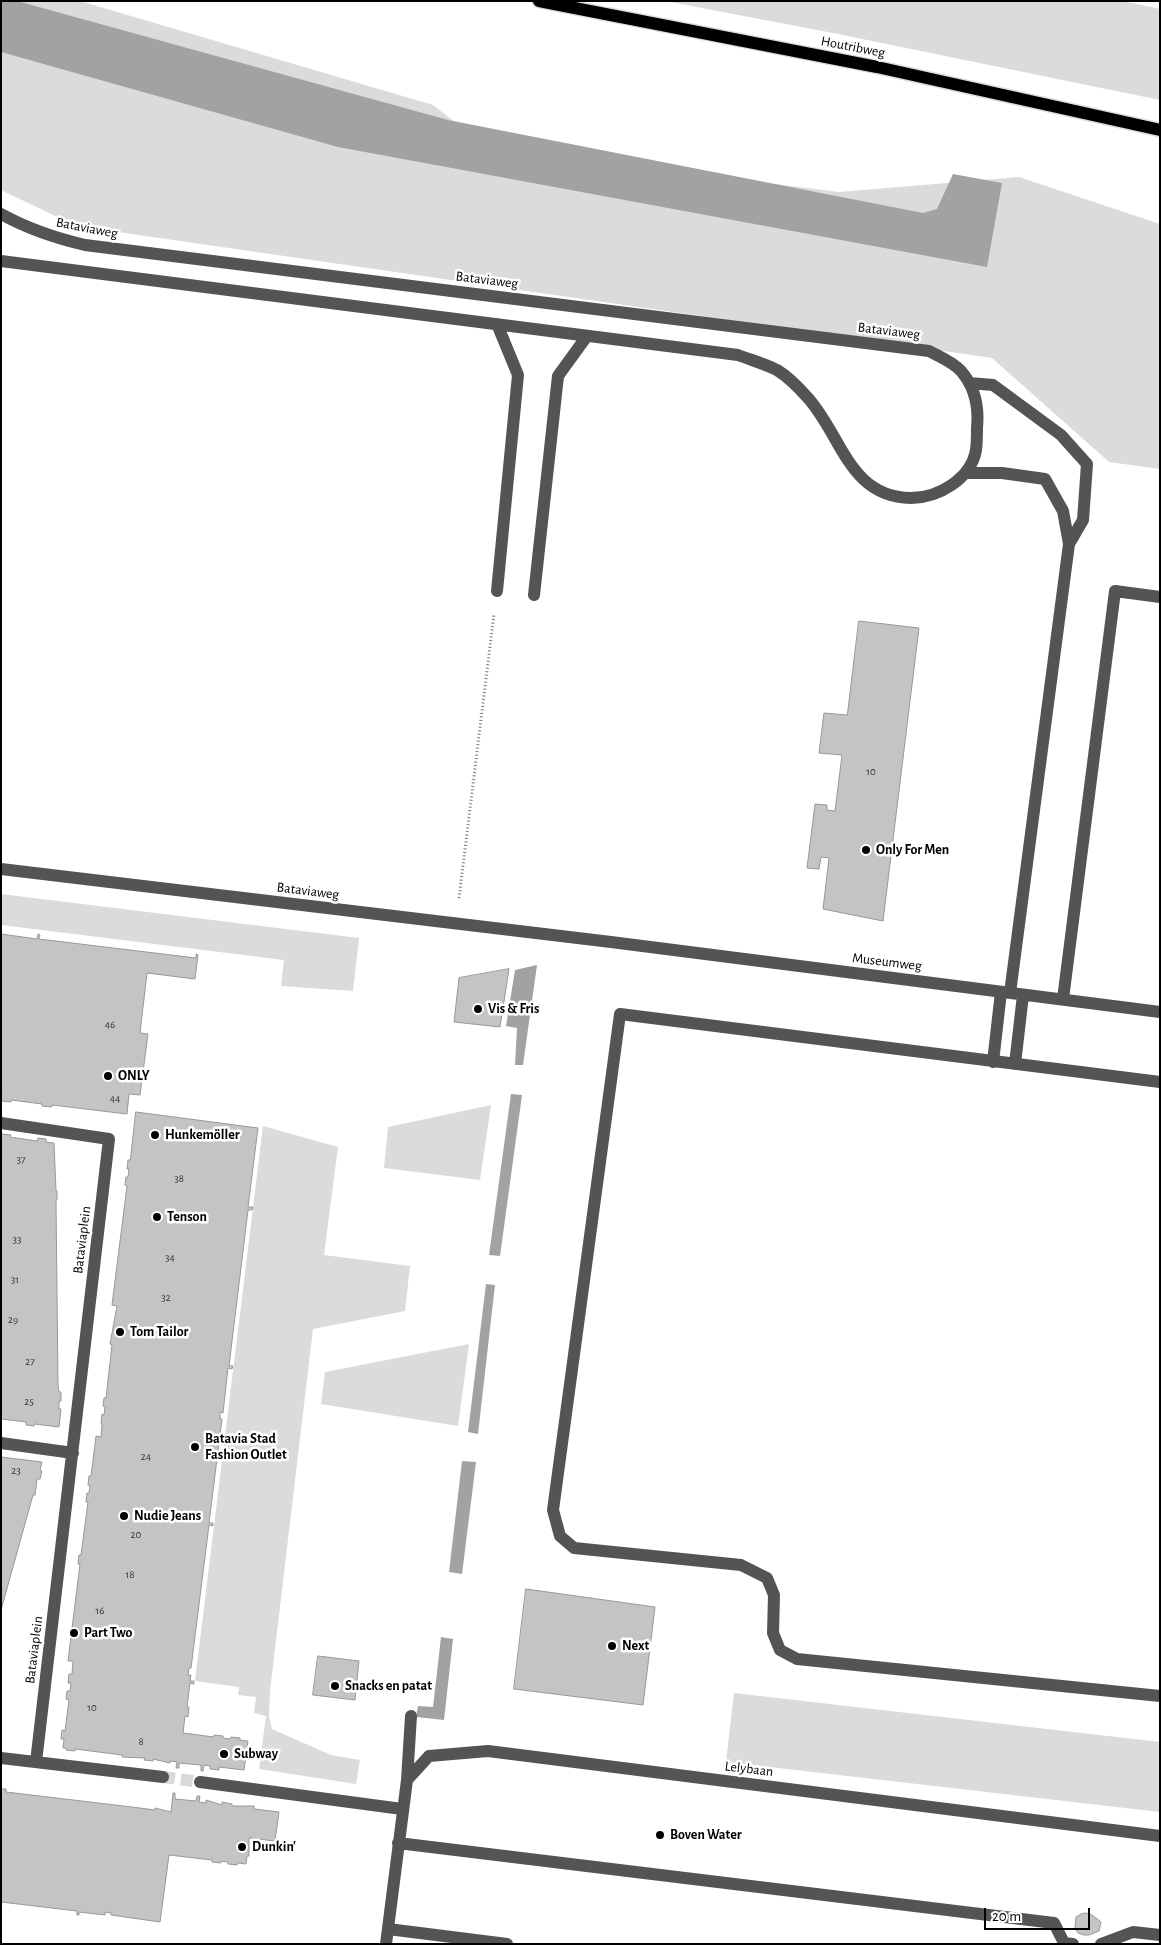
<!DOCTYPE html>
<html>
<head>
<meta charset="utf-8">
<style>
  body { margin:0 }
  #map { position:relative; width:1161px; height:1945px; overflow:hidden; background:#fff; font-family:"Alegreya Sans",sans-serif }
  canvas { display:block }
  .frame { position:absolute; inset:0; border:2px solid #000; pointer-events:none }
  .scale { position:absolute; left:984px; top:1908px; width:106px; height:22px; box-sizing:border-box; border:2px solid #000; border-top:0; padding-left:6px; font-size:15px; line-height:18px; white-space:nowrap; color:#000; -webkit-text-stroke:4px #fff; paint-order:stroke }
</style>
</head>
<body>
<div id="map">
<canvas width="1161" height="1945"></canvas>
<div class="frame"></div>
<div class="scale">20 m</div>
</div>
<script>
const context = document.querySelector('canvas').getContext('2d');
context.lineJoin = 'round';
function fillPath(path, color) { context.fillStyle = color; context.fill(path, 'evenodd'); }
function strokePath(path, color, width, dash) { context.strokeStyle = color; context.lineWidth = width; context.lineCap = dash ? 'butt' : 'round'; context.setLineDash(dash || []); context.stroke(path); }
function write(font, color, halo, rows, align = 'center') {
  context.font = font + ' "Alegreya Sans",sans-serif'; context.lineWidth = 5; context.setLineDash([]); context.textBaseline = 'middle'; context.strokeStyle = halo; context.fillStyle = color; for (const [text, x, y, turn = 0] of rows) {
    context.save(); context.translate(x, y); context.rotate((+turn || 0) * Math.PI / 180); context.textAlign = isNaN(turn) ? turn : align; if (halo) context.strokeText(text, 0, 0); context.fillText(text, 0, 0); context.restore();
  }
}
fillPath(new Path2D(`
  M1 1H80L433 105 488 148 839 192 1019 177 1160 224V469L1109 462 992 358 76 226 1 190Z
  M665 1H1123L1160 9V100L833 33Z
  M1 894 359 938 353 991 281 986 284 960 1 925Z
  M491 1105 480 1180 384 1168 388 1127Z
  M263 1126 338 1147 324 1255 410 1266 405 1311 313 1329 270 1691 269 1717 272 1729 331 1755 360 1760 356 1784 259 1769 266 1716 254 1713 256 1697 238 1695 239 1687 195 1681Z
  M469 1344 458 1426 321 1404 325 1372Z
  M734 1693 1160 1742V1812L726 1762Z`), '#dbdbdb');
fillPath(new Path2D(`
  M1 1H17L448 120 923 213 937 209 953 174 1002 183 987 267 338 147 1 52Z
  M537 965 523 1065H515L517 1028 506 1026 515 970Z
  M511 1094 522 1095 500 1256 489 1255Z
  M486 1284 495 1285 478 1434 468 1432Z
  M462 1461 476 1462 462 1574 449 1572Z
  M441 1637 453 1639 444 1720 416 1717 418 1706 433 1707Z`), '#a2a2a2');
const building = new Path2D(`
  M859 621 919 628 883 921 823 909 829 858 821 857 819 869 807 868 815 804 827 805V810L835 811 842 755 819 753 824 713 847 715Z
  M1 934 37 939 38 934 40 935 39 939 196 958V954L198 955 195 979 147 973 140 1033 148 1034 140 1095 129 1094 127 1114 52 1105V1107L42 1106V1104L11 1100V1102L2 1101Z
  M509 969 500 1027 454 1022 459 978Z
  M136 1112 258 1128 248 1207H253L252 1210H248L229 1366H233L232 1369 228 1368 223 1413 220 1412V1419H222L209 1523H213V1526L209 1525 191 1668H189L188 1675H191L190 1681H194V1684L190 1683 187 1707H189L188 1717 185 1716 183 1733 214 1737V1735L223 1736V1738L230 1739 231 1737 240 1738V1740L248 1741 244 1770 219 1767V1770L210 1769V1766L204 1765 203 1771H201V1765L179 1763V1768H176L177 1762 170 1761V1763L153 1759V1761L144 1760 145 1758 122 1757V1755L75 1749V1751L66 1750V1748H63L64 1739H61L62 1730 65 1731 69 1700 66 1699 67 1691H70L71 1683H68L69 1674H72L73 1661H68L80 1564H78L79 1555H81L88 1502H86L87 1493H89L90 1485H88L89 1476H91L96 1436 101 1437 102 1424 101 1423 102 1414 104 1415 105 1407 103 1406 104 1398H106L112 1345 110 1344 117 1306 112 1305 127 1186 125 1185 126 1177H128L129 1169H127L128 1160H130Z
  M2 1134 11 1135 10 1137 37 1141 38 1138 46 1139V1142L54 1143 56 1191H57V1200H56L58 1385 59 1392H61V1401H59V1409H61L59 1427 35 1424 34 1426 26 1425V1422L1 1419Z
  M1 1457 42 1462 40 1470 42 1471 40 1479H37L35 1495H33L1 1610Z
  M526 1589 655 1607 643 1705 514 1689Z
  M318 1656 359 1661 355 1700 313 1695Z
  M1 1789H6V1792L132 1807 155 1810V1808L171 1812 173 1793H175V1799L196 1801 197 1796H200L199 1802 206 1803V1800L222 1805V1802L232 1804V1806H254V1809L279 1812 275 1841 249 1838V1856H247L246 1864 238 1863 237 1865 228 1864V1862L221 1861V1863L212 1862V1860L169 1855 160 1922 111 1915V1913L105 1912V1915L79 1912V1915H77V1911L1 1902Z
  M1086 1913 1092 1915 1101 1922 1099 1931 1089 1935H1084L1078 1933 1075 1928 1076 1917 1081 1914Z`);
fillPath(building, '#c4c4c4');
strokePath(building, '#989898', 1);
strokePath(new Path2D(`
  M163 1777 200 1782`), '#d9d9d9', 12, [12, 6]);
const major = new Path2D(`
  M539 1 877 67 1160 130`);
strokePath(major, '#dbdbdb', 15);
strokePath(new Path2D(`
  M459 898 494 614`), '#767676', 3, [1, 2.5]);
strokePath(new Path2D(`
  M1 214C28 229 55 238 85 245L929 351C940 357 953 362 961 371 975 387 979 407 977 428 977 435 977 443 976 450 971 479 938 498 911 498 849 497 842 436 808 398 800 389 787 376 777 370 765 364 751 360 738 355L1 261
  M969 383 993 385 1061 435 1087 464 1083 520 1069 544
  M965 473H1002L1045 479 1063 511 1069 544 1010 993
  M497 591 518 375 497 324
  M534 595 558 376 587 336
  M1 869 611 942 1160 1012
  M1063 999 1115 591 1160 597
  M993 1062 1001 992
  M1015 1064 1023 995
  M1160 1082 620 1014 553 1510 560 1536 574 1548 741 1565 767 1578 774 1595 773 1633 780 1650 797 1659 1160 1696
  M1 1123 109 1139 36 1762
  M1 1443 73 1453
  M1 1758 163 1777
  M407 1780 411 1716
  M200 1782 402 1809
  M398 1843 1054 1923 1064 1943 1073 1944
  M388 1929 507 1944
  M386 1944 407 1780 429 1756 488 1751 1160 1836
  M1101 1944 1133 1932 1160 1935`), '#545454', 12);
strokePath(major, '#000', 12);
for (const [x, y, r, color] of [
  [866,850,5,"#000"],
  [478,1009,5,"#000"],
  [108,1076,5,"#000"],
  [155,1135,5,"#000"],
  [157,1217,5,"#000"],
  [120,1332,5,"#000"],
  [195,1447,5,"#000"],
  [124,1516,5,"#000"],
  [74,1633,5,"#000"],
  [612,1646,5,"#000"],
  [335,1686,5,"#000"],
  [224,1754,5,"#000"],
  [660,1835,5,"#000"],
  [242,1847,5,"#000"]
]) { const dot = new Path2D(); dot.arc(x, y, r, 0, 2 * Math.PI); context.fillStyle = color; context.fill(dot); strokePath(dot, '#fff', 2); }
write('11px', '#313131', null, [
  ["10",871,772],
  ["46",110,1025],
  ["44",115,1099],
  ["37",21,1160],
  ["38",179,1179],
  ["33",17,1240],
  ["34",170,1258],
  ["31",15,1280],
  ["32",166,1298],
  ["29",13,1320],
  ["27",30,1362],
  ["25",29,1402],
  ["24",146,1457],
  ["23",16,1471],
  ["20",136,1535],
  ["18",130,1575],
  ["16",100,1611],
  ["10",92,1708],
  ["8",141,1742]
]);
write('14px', '#000', '#fff', [
  ["Houtribweg",853,47,11],
  ["Bataviaweg",87,228,11],
  ["Bataviaweg",487,280,7],
  ["Bataviaweg",889,331,7],
  ["Bataviaweg",308,891,7],
  ["Museumweg",887,962,7],
  ["Bataviaplein",82,1240,-83],
  ["Bataviaplein",34,1650,-83],
  ["Lelybaan",749,1769,7]
]);
write('bold 14px', '#000', '#fff', [
  ["Only For Men",876,850],
  ["Vis & Fris",488,1009],
  ["ONLY",118,1076],
  ["Hunkemöller",165,1135],
  ["Tenson",167,1217],
  ["Tom Tailor",130,1332],
  ["Batavia Stad",205,1439],
  ["Fashion Outlet",205,1455],
  ["Nudie Jeans",134,1516],
  ["Part Two",84,1633],
  ["Next",622,1646],
  ["Snacks en patat",345,1686],
  ["Subway",234,1754],
  ["Boven Water",670,1835],
  ["Dunkin'",252,1847]
], 'left');
</script>
</body>
</html>
